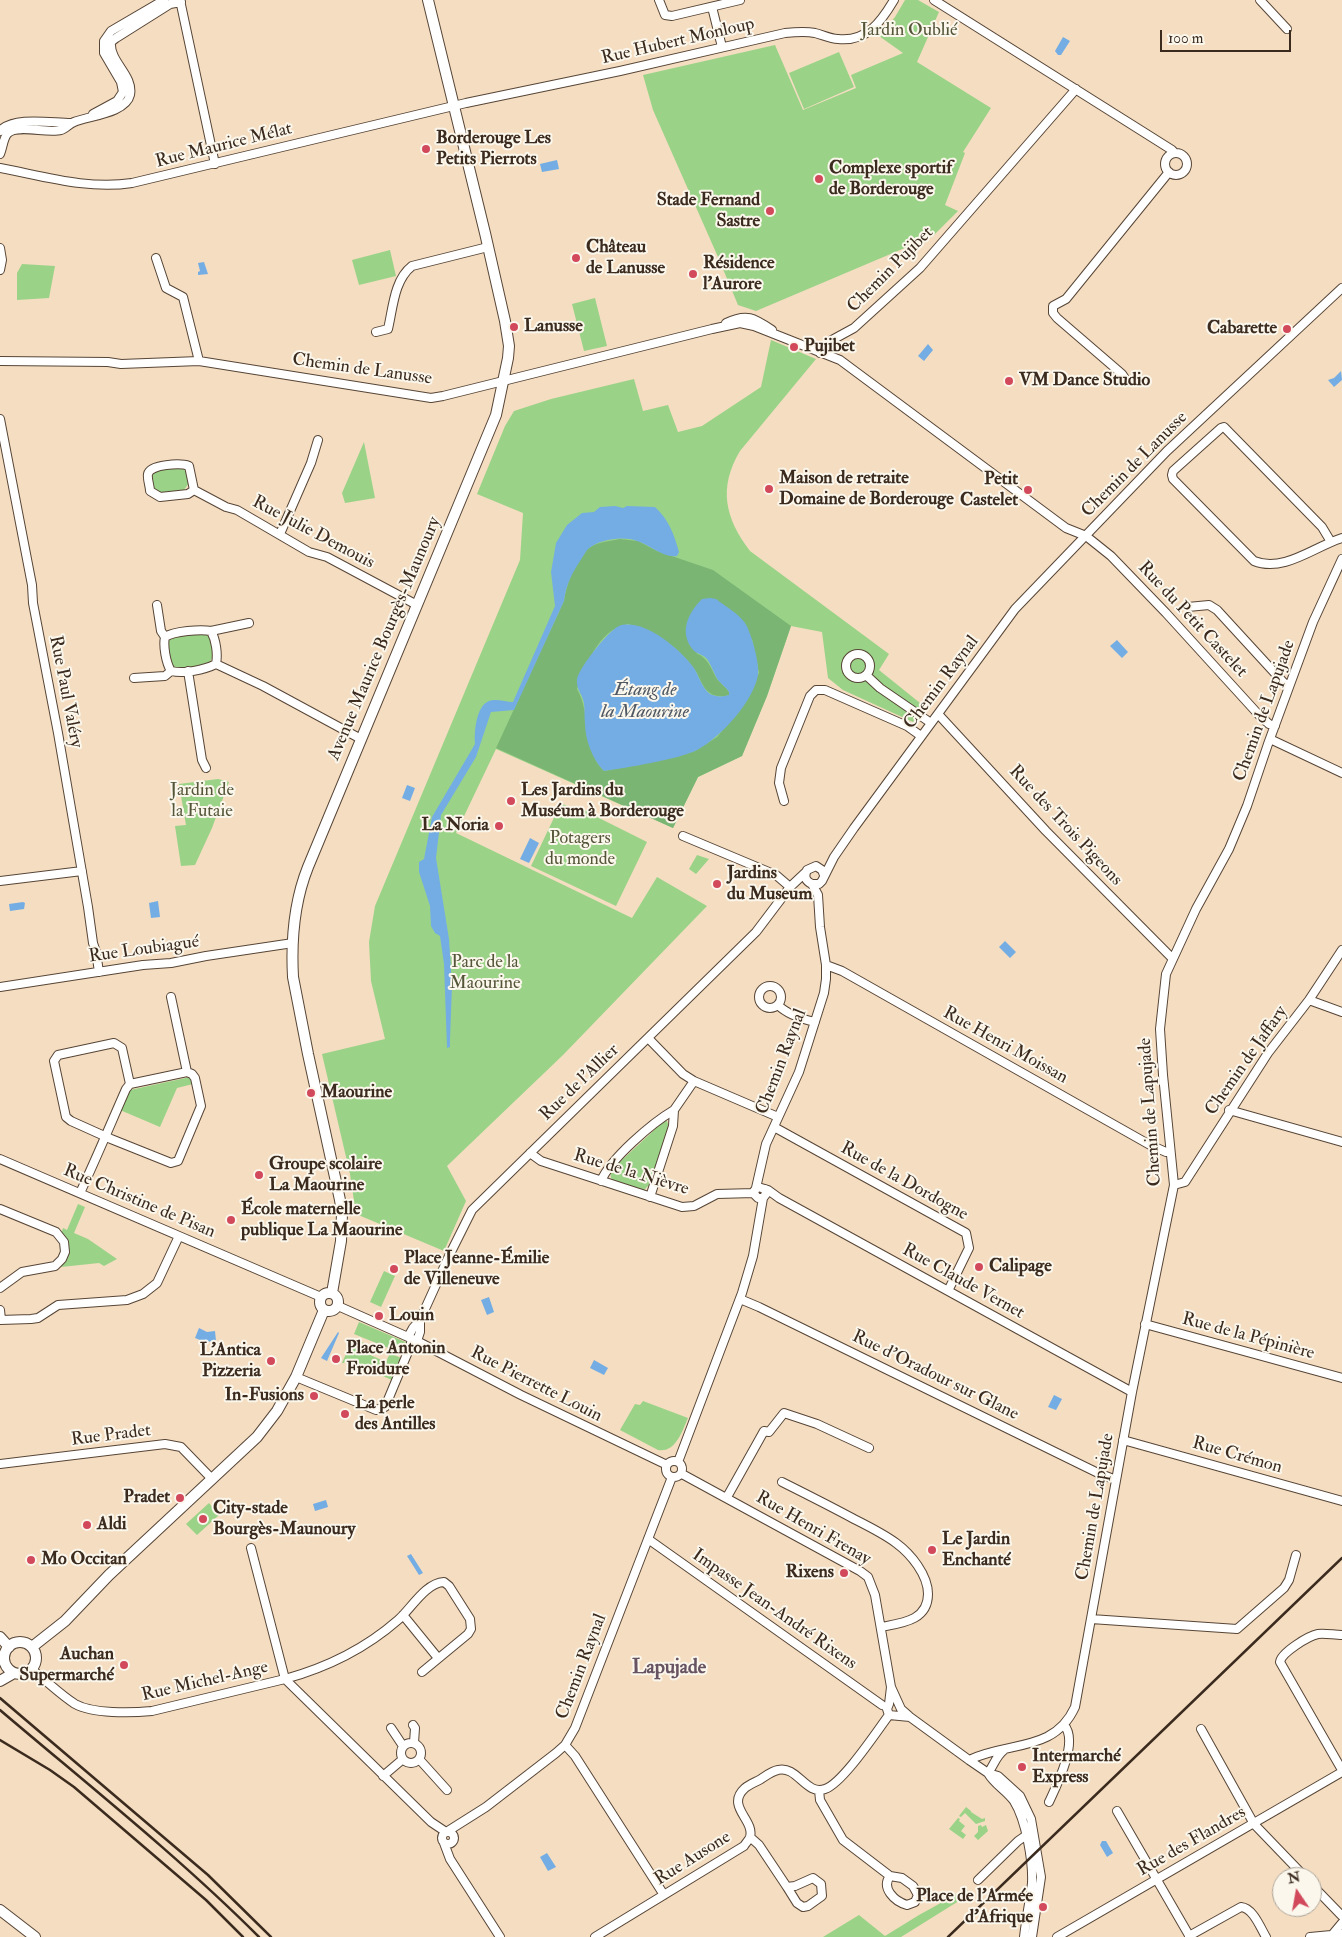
<!DOCTYPE html>
<html>
<head>
<meta charset="utf-8">
<style>
  body { margin:0 }
  #map { position:relative; width:1342px; height:1937px; overflow:hidden; background:#f4ddc1; font-family:"IM FELL Double Pica",serif }
  canvas { display:block }
  .north { position:absolute; left:1272px; top:1867px; width:50px; height:50px; box-sizing:border-box; background:#fbf7ec; border:1px solid #aea59a; border-radius:50%; rotate:348deg; font-size:14px; font-weight:700; line-height:20px; text-align:center; color:#3b2a1e }
  .north::after { content:''; display:block; margin:auto; width:18px; height:22px; background:#d1495b; clip-path:polygon(50% 0,100% 100%,50% 72%,0 100%) }
  .scale { position:absolute; left:1160px; top:30px; width:131px; height:22px; box-sizing:border-box; border:2px solid #3b2a1e; border-top:0; padding-left:6px; font-size:15px; line-height:18px; white-space:nowrap; color:#3b2a1e; -webkit-text-stroke:4px #fbf7ec; paint-order:stroke }
</style>
</head>
<body>
<div id="map">
<canvas width="1342" height="1937"></canvas>
<div class="north">N</div>
<div class="scale">100 m</div>
</div>
<script>
const context = document.querySelector('canvas').getContext('2d');
context.lineJoin = 'round';
function fillPath(path, color) { context.fillStyle = color; context.fill(path, 'evenodd'); }
function strokePath(path, color, width, dash) { context.strokeStyle = color; context.lineWidth = width; context.lineCap = dash ? 'butt' : 'round'; context.setLineDash(dash || []); context.stroke(path); }
function write(font, color, halo, rows, align = 'center') {
  context.font = font + ' "IM FELL Double Pica",serif'; context.lineWidth = 4; context.setLineDash([]); context.textBaseline = 'middle'; context.strokeStyle = halo; context.fillStyle = color; for (const [text, x, y, turn = 0] of rows) {
    context.save(); context.translate(x, y); context.rotate((+turn || 0) * Math.PI / 180); context.textAlign = isNaN(turn) ? turn : align; if (halo) context.strokeText(text, 0, 0); context.fillText(text, 0, 0); context.restore();
  }
}
fillPath(new Path2D(`
  M905 0H918L939 12 917 62 991 108 963 152 965 153 945 205 958 211 933 236 756 311 738 305 718 257 653 110 643 75 775 45 803 110 856 88 851 75 903 53 879 36 895 17Z
  M839 52 854 87 804 109 789 73Z
  M390 250 396 276 359 285 352 260Z
  M22 264 55 266 49 298 17 300V273Z
  M595 298 607 346 584 351 572 304Z
  M771 340 816 359 740 451C718 488 725 518 750 551L889 654 879 670 925 707 913 722 843 690 828 678 822 632 791 626 767 696 742 756 698 777 673 828 496 749 456 833 632 918 657 877 707 906 563 1055 447 1166 466 1201 444 1251 356 1214 350 1174 322 1054 385 1039 371 981 369 942 375 906 520 560 523 513 477 494 505 426 514 411 551 399 634 379 643 411 668 405 678 432 702 426 761 387Z
  M364 442 375 498 345 503 342 493Z
  M180 467 187 472 189 483 184 490 160 493 154 489 151 475 155 471Z
  M205 633C211 637 212 642 213 649 215 671 193 667 178 669 168 665 166 647 169 638Z
  M218 779 229 782 212 828 195 865 181 866 175 826 186 825 179 784Z
  M561 803 575 810 577 806 601 819 647 842 616 906 531 866Z
  M697 855 709 859 696 874 689 869Z
  M190 1077 193 1084 177 1088 160 1127 120 1110 130 1090Z
  M664 1121H667L669 1127 650 1184 644 1190 614 1181 611 1178 610 1171Z
  M78 1204 85 1207 74 1233 88 1239 117 1259 104 1266 99 1263 61 1267V1262L64 1259 61 1234 63 1228 67 1230Z
  M384 1271 395 1276 381 1307 370 1302Z
  M359 1322 408 1343 403 1354 354 1334Z
  M353 1338 366 1344 365 1349 368 1354 386 1362 390 1353 401 1358 392 1380 346 1360 344 1363H342Z
  M643 1401 688 1418C682 1431 676 1453 658 1450L620 1430 635 1404 640 1405Z
  M209 1503 219 1515 197 1535 186 1524Z
  M966 1807 971 1811V1812L982 1819 985 1818V1821L976 1824 965 1813 961 1817 959 1816Z
  M958 1818 960 1819 959 1821 965 1826 961 1831 966 1835 963 1839 949 1829Z
  M981 1825 982 1827 986 1825 988 1831 978 1840 974 1836 978 1832V1826Z
  M966 1889 970 1894 901 1937H823L859 1915 885 1936 919 1915Z`), '#9ad387');
fillPath(new Path2D(`
  M620 539 638 541 657 551 713 570 791 626 767 696 742 756 698 777 673 828 496 748 564 601C566 586 576 557 589 548 598 542 609 541 620 539ZM628 624C653 630 680 648 695 670 700 677 702 688 710 693 715 697 723 697 729 695V692C726 687 720 683 717 679 710 667 709 659 696 653L752 639 759 673 740 709 717 737 695 751 666 759 604 771C581 748 592 715 577 689 585 670 592 646 610 632 615 628 622 626 628 624Z`), '#7bb574');
fillPath(new Path2D(`
  M1063 37 1070 41 1061 55H1058L1055 51Z
  M557 160 559 169 542 172 540 164Z
  M204 262 208 274 198 275V272L200 271 198 263Z
  M928 344 933 350 924 361 918 356Z
  M1341 371 1342 380 1334 387 1328 380 1334 378Z
  M615 506 623 508 627 506 655 507C669 520 674 534 679 552L677 556C662 558 651 545 637 541 623 536 600 539 588 549 586 551 584 555 582 558 572 573 566 584 564 601L514 710 491 712 476 757 441 815 436 858 449 939 452 986 450 1040V1047L447 1048 444 964 440 936 435 933 431 926 430 906 419 872V862L424 859 432 817 475 744C474 732 476 706 489 701 496 698 506 702 513 702L555 606 551 572 556 543 567 525 582 513 594 512 600 507Z
  M710 598 716 599C725 606 739 614 745 623 751 632 760 664 758 675 753 702 721 737 697 750 680 759 625 768 604 771 592 759 585 739 585 723 584 716 585 710 584 704 583 694 576 691 577 679 579 668 608 631 619 626 626 623 637 625 644 628 662 635 683 653 694 668 699 676 702 688 710 694 716 697 723 697 729 695V692C726 687 721 684 718 680 714 674 712 666 707 659 704 655 698 654 694 651 678 633 688 613 702 599Z
  M1117 640 1128 652 1122 658 1110 646Z
  M407 785 415 788 410 801 402 798Z
  M530 838 539 843 529 863 520 859Z
  M158 901 160 917 151 918 149 903Z
  M23 902 25 903 24 909 10 911 9 904Z
  M1005 941 1016 952 1010 958 999 947Z
  M489 1297 494 1312 487 1315 481 1300Z
  M199 1328 207 1332 215 1331 216 1341 205 1342 195 1338Z
  M338 1332 339 1333 327 1361 321 1358Z
  M594 1360 608 1368 604 1375 590 1368Z
  M1054 1395 1062 1399 1056 1410 1048 1407Z
  M326 1500 328 1507 315 1511 313 1504Z
  M411 1554 423 1573 419 1575 407 1556Z
  M1102 1841H1106L1113 1853 1107 1857 1100 1845Z
  M547 1853 556 1867 548 1871 540 1857Z`), '#74ade4');
const minor = new Path2D(`
  M180 0 215 164
  M659 0 665 15 672 16 740 0
  M934 0 1172 150 1175 153
  M1260 0 1287 29
  M712 7 722 47
  M93 114 117 101 123 92 121 82 104 53V41L111 31 164 0
  M0 131C14 116 51 123 71 123
  M1165 164a11 11 0 1 1 22 0a11 11 0 1 1-22 0Z
  M0 154C3 147 3 138 8 133 18 124 48 134 61 130 65 129 69 124 74 122 89 116 126 113 130 95 134 75 109 62 111 42L116 38 170 4 181 2
  M0 168C43 176 88 190 132 183L466 103 620 71 785 33C795 32 805 31 815 33 823 35 830 39 838 39 867 42 881 22 894 0
  M0 248 2 260 0 270
  M156 258 166 288 183 297 199 361
  M726 323C747 313 754 318 772 330
  M376 332 388 329C393 308 394 280 412 266L488 247
  M820 353 832 340 854 328 920 268 1076 89
  M0 361 108 362 121 364 199 361 431 398 443 396 712 329 740 323 754 326 840 360 1066 528 1086 536 1111 556 1166 613 1258 714 1269 724 1275 726
  M1126 380 1122 374 1057 318 1053 313V306L1066 299 1169 172
  M0 419 32 585 33 603 58 733 88 907 93 943 96 952 99 972
  M194 490 188 494 160 497 150 491C150 486 147 479 148 474 150 464 181 463 189 466L194 490 226 507 237 510 309 552 327 557 417 605
  M280 534 311 463 318 440
  M1331 542 1322 527 1224 427 1221 428 1173 471 1172 475 1173 479 1254 561C1284 573 1315 546 1342 538
  M157 605 161 631 165 637
  M1188 607 1209 605 1217 610 1284 683 1289 685
  M211 631 249 623
  M846 666a12 12 0 1 1 24 0a12 12 0 1 1-24 0Z
  M216 664C218 654 216 640 211 631 201 629 174 631 165 637 163 646 166 663 171 671 184 674 204 670 216 664L263 686 361 739
  M188 671 202 760 206 768
  M866 675 880 688 931 723
  M134 678 165 676 171 671
  M938 714 1046 831 1172 958
  M1270 739 1342 773
  M784 801 779 783 781 768 810 696 816 690H825L907 726 921 736
  M683 836 776 875 790 887
  M824 875 822 870 816 866 807 870C804 876 805 881 812 884H819L822 881 834 857 854 828 1015 609 1167 451 1342 288
  M0 881 82 871
  M826 965 842 971 1150 1145 1166 1152H1170
  M759 997a11 11 0 1 1 22 0a11 11 0 1 1-22 0Z
  M0 987 143 965 171 963 206 956 293 943
  M171 997 187 1072
  M1309 1000 1342 1012
  M778 1005C788 1015 801 1019 815 1022
  M648 1038 683 1074 694 1081 778 1117
  M1229 1110 1342 1142
  M774 1127 966 1233 969 1248 948 1291
  M530 1153 541 1161 682 1207 694 1206 717 1194 754 1193
  M0 1159 321 1297
  M601 1181C611 1158 652 1123 674 1110
  M1174 1185 1185 1182 1268 1053 1309 1000 1342 950
  M756 1188 766 1144 799 1072 824 993 826 979V965L820 927 818 895 812 884
  M765 1189 766 1194 763 1198H758L755 1195 754 1191 758 1187 768 1190 779 1198 1132 1392
  M80 1193C96 1159 111 1123 126 1089L130 1084 187 1072 192 1074 195 1078 201 1106 178 1161 171 1163 111 1139 71 1121 66 1117 54 1061 58 1055 114 1043 122 1048 130 1084
  M650 1197 673 1126 674 1110 694 1081
  M0 1209 56 1232 64 1242 65 1252 62 1259 55 1266 22 1272 0 1288
  M740 1299 759 1307 1098 1473 1116 1480
  M338 1306 417 1341 521 1395 667 1465
  M0 1310 1 1320
  M0 1320 31 1319 38 1318 58 1305 127 1300 143 1294 157 1283 179 1236
  M1145 1324 1342 1378
  M408 1337 413 1328 420 1320 449 1256 472 1210 756 932 790 887 806 872
  M417 1341 420 1332V1320
  M296 1377 376 1410 385 1407 410 1347 412 1339
  M1123 1440 1342 1501
  M666 1469a8 8 0 1 1 16 0a8 8 0 1 1-16 0Z
  M678 1462 742 1293 753 1256 763 1198
  M0 1464 165 1444 181 1447 212 1479
  M682 1474 860 1571 868 1577 875 1595 891 1687 889 1704 887 1709 889 1715
  M782 1482C806 1494 830 1506 854 1519 868 1526 884 1534 896 1543 911 1554 928 1575 928 1594 928 1621 901 1623 881 1627
  M727 1497 764 1431 769 1432 784 1413 817 1424 869 1448
  M648 1539 882 1705
  M251 1548 285 1679C325 1668 366 1648 398 1620 411 1609 425 1583 444 1582L449 1586 470 1619 471 1629 468 1634 422 1672
  M403 1615 438 1658
  M1091 1619 1237 1629 1284 1588 1289 1580 1296 1555
  M1342 1635C1334 1635 1325 1633 1318 1634 1308 1636 1281 1653 1280 1662L1342 1770
  M31 1669C46 1680 59 1694 75 1704 93 1714 131 1713 152 1711L285 1679 431 1822 446 1832
  M891 1687 901 1709 909 1716
  M889 1715 910 1717 969 1760 988 1773 998 1776 1020 1796 1031 1819 1041 1877 1032 1937
  M413 1725 415 1728 414 1743
  M391 1728 403 1746
  M1201 1729 1254 1824 1305 1877
  M401 1753a10 10 0 1 1 20 0a10 10 0 1 1-20 0Z
  M565 1745 575 1756 664 1895
  M419 1759 447 1790
  M969 1760C1008 1741 1054 1753 1075 1707L1132 1392 1174 1185 1163 1075 1160 1029 1166 974 1196 909 1229 849 1247 806 1268 744 1313 622 1342 559
  M988 1773C994 1784 1006 1790 1014 1801 1026 1820 1033 1861 1032 1883 1030 1901 1026 1919 1024 1937
  M988 1773C994 1765 996 1756 1004 1750
  M383 1776 403 1759
  M819 1790 820 1800 843 1840 890 1876 902 1878 913 1886 918 1895 915 1902 907 1905C894 1901 881 1888 890 1876
  M1049 1802C1057 1785 1079 1741 1064 1725
  M1117 1811 1190 1937
  M448 1831 486 1807 556 1753 565 1745 575 1728 672 1477
  M442 1838a6 6 0 1 1 12 0a6 6 0 1 1-12 0Z
  M750 1837 759 1845 787 1887 795 1886 813 1878 821 1884 822 1896 808 1906 803 1907 797 1903 787 1887
  M444 1843 450 1859 500 1937
  M978 1880 1018 1841 1028 1834
  M1312 1885 1342 1916
  M1332 1935 1342 1923
  M1189 1936 1241 1907C1253 1908 1260 1927 1266 1937
  M595 1937 744 1846C745 1844 749 1840 750 1837 755 1820 725 1806 745 1788 750 1784 756 1782 761 1779 767 1775 772 1771 778 1770 797 1765 806 1796 825 1789 843 1783 877 1731 889 1715
  M1057 1937 1342 1772
  M1310 1937 1342 1934`);
const tertiary = new Path2D(`
  M320 1302a9 9 0 1 1 18 0a9 9 0 1 1-18 0Z
  M332 1293 341 1241 342 1213 340 1200 308 1054 293 977C291 940 294 902 308 867L496 415 508 358 509 346 505 321 485 233 428 0
  M0 1637 9 1647
  M4 1658a16 16 0 1 1 32 0a16 16 0 1 1-32 0Z
  M32 1647 65 1621 109 1575 257 1437 277 1411 296 1377 324 1310
  M0 1681 14 1673
  M0 1910 35 1937`);
strokePath(minor, '#574536', 10);
strokePath(tertiary, '#574536', 12);
strokePath(minor, '#fff', 8);
strokePath(tertiary, '#fff', 10);
strokePath(new Path2D(`
  M0 1698 208 1875 271 1937
  M0 1710C87 1784 178 1856 259 1937
  M0 1740 50 1770 74 1787 206 1900 243 1937
  M948 1937 1342 1558`), '#3b2a1e', 2.5);
for (const [x, y, r, color] of [
  [426,149,5,"#d1495b"],
  [819,179,5,"#d1495b"],
  [770,211,5,"#d1495b"],
  [576,258,5,"#d1495b"],
  [693,274,5,"#d1495b"],
  [514,327,5,"#d1495b"],
  [1287,329,5,"#d1495b"],
  [794,347,5,"#d1495b"],
  [1009,381,5,"#d1495b"],
  [769,489,5,"#d1495b"],
  [1028,490,5,"#d1495b"],
  [511,801,5,"#d1495b"],
  [499,826,5,"#d1495b"],
  [717,884,5,"#d1495b"],
  [311,1093,5,"#d1495b"],
  [259,1175,5,"#d1495b"],
  [231,1220,5,"#d1495b"],
  [979,1267,5,"#d1495b"],
  [394,1269,5,"#d1495b"],
  [379,1316,5,"#d1495b"],
  [336,1359,5,"#d1495b"],
  [271,1361,5,"#d1495b"],
  [314,1396,5,"#d1495b"],
  [345,1414,5,"#d1495b"],
  [180,1498,5,"#d1495b"],
  [203,1519,5,"#d1495b"],
  [87,1525,5,"#d1495b"],
  [932,1550,5,"#d1495b"],
  [31,1560,5,"#d1495b"],
  [844,1573,5,"#d1495b"],
  [124,1665,5,"#d1495b"],
  [1022,1767,5,"#d1495b"],
  [1043,1907,5,"#d1495b"]
]) { const dot = new Path2D(); dot.arc(x, y, r, 0, 2 * Math.PI); context.fillStyle = color; context.fill(dot); strokePath(dot, '#fbf7ec', 2); }
write('18px', '#535438', '#fbf7ec', [
  ["Jardin Oublié",909,31],
  ["Jardin de",202,791],
  ["la Futaie",202,812],
  ["Potagers",580,839],
  ["du monde",580,860],
  ["Parc de la",485,963],
  ["Maourine",485,984]
]);
write('18px', '#3b2a1e', '#fbf7ec', [
  ["Rue Hubert Monloup",678,42,-13],
  ["Rue Maurice Mélat",224,146,-14],
  ["Chemin Pujibet",891,270,-45],
  ["Chemin de Lanusse",362,370,8],
  ["Chemin de Lanusse",1135,465,-45],
  ["Rue Julie Demouis",313,533,28],
  ["Rue du Petit Castelet",1192,620,47],
  ["Avenue Maurice Bourgès-Maunoury",385,639,-67],
  ["Chemin Raynal",942,683,-53],
  ["Rue Paul Valéry",65,692,79],
  ["Chemin de Lapujade",1265,711,-70],
  ["Rue des Trois Pigeons",1065,826,47],
  ["Rue Loubiagué",144,950,-8],
  ["Rue Henri Moissan",1005,1046,29],
  ["Chemin de Jaffary",1247,1061,-55],
  ["Chemin Raynal",782,1062,-69],
  ["Rue de l'Allier",580,1083,-44],
  ["Chemin de Lapujade",1151,1112,-94],
  ["Rue de la Nièvre",631,1173,17],
  ["Rue de la Dordogne",904,1182,29],
  ["Rue Christine de Pisan",139,1202,23],
  ["Rue Claude Vernet",963,1282,29],
  ["Rue de la Pépinière",1248,1337,15],
  ["Rue d'Oradour sur Glane",935,1376,26],
  ["Rue Pierrette Louin",536,1385,27],
  ["Rue Pradet",111,1436,-7],
  ["Rue Crémon",1237,1456,16],
  ["Chemin de Lapujade",1096,1507,-80],
  ["Rue Henri Frenay",813,1529,30],
  ["Impasse Jean-André Rixens",774,1610,35],
  ["Chemin Raynal",582,1667,-69],
  ["Rue Michel-Ange",205,1682,-13],
  ["Rue des Flandres",1192,1842,-30],
  ["Rue Ausone",693,1859,-32]
]);
write('bold 18px', '#3b2a1e', '#fbf7ec', [
  ["Borderouge Les",436,139],
  ["Petits Pierrots",436,160],
  ["Complexe sportif",829,169],
  ["de Borderouge",829,190],
  ["Stade Fernand",760,201,"right"],
  ["Sastre",760,222,"right"],
  ["Château",586,248],
  ["de Lanusse",586,269],
  ["Résidence",703,264],
  ["l'Aurore",703,285],
  ["Lanusse",524,327],
  ["Cabarette",1277,329,"right"],
  ["Pujibet",804,347],
  ["VM Dance Studio",1019,381],
  ["Maison de retraite",779,479],
  ["Domaine de Borderouge",779,500],
  ["Petit",1018,480,"right"],
  ["Castelet",1018,501,"right"],
  ["Les Jardins du",521,791],
  ["Muséum à Borderouge",521,812],
  ["La Noria",489,826,"right"],
  ["Jardins",727,874],
  ["du Museum",727,895],
  ["Maourine",321,1093],
  ["Groupe scolaire",269,1165],
  ["La Maourine",269,1186],
  ["École maternelle",241,1210],
  ["publique La Maourine",241,1231],
  ["Place Jeanne-Émilie",404,1259],
  ["de Villeneuve",404,1280],
  ["Calipage",989,1267],
  ["Louin",389,1316],
  ["Place Antonin",346,1349],
  ["Froidure",346,1370],
  ["L'Antica",261,1351,"right"],
  ["Pizzeria",261,1372,"right"],
  ["In-Fusions",304,1396,"right"],
  ["La perle",355,1404],
  ["des Antilles",355,1425],
  ["Pradet",170,1498,"right"],
  ["City-stade",213,1509],
  ["Bourgès-Maunoury",213,1530],
  ["Aldi",97,1525],
  ["Le Jardin",942,1540],
  ["Enchanté",942,1561],
  ["Mo Occitan",41,1560],
  ["Rixens",834,1573,"right"],
  ["Auchan",114,1655,"right"],
  ["Supermarché",114,1676,"right"],
  ["Intermarché",1032,1757],
  ["Express",1032,1778],
  ["Place de l'Armée",1033,1897,"right"],
  ["d'Afrique",1033,1918,"right"]
], 'left');
write('italic 19px', '#4f5863', '#fbf7ec', [
  ["Étang de",645,691],
  ["la Maourine",645,713]
]);
write('bold 20px', '#675361', '#fbf7ec', [
  ["Lapujade",669,1669]
]);
</script>
</body>
</html>
